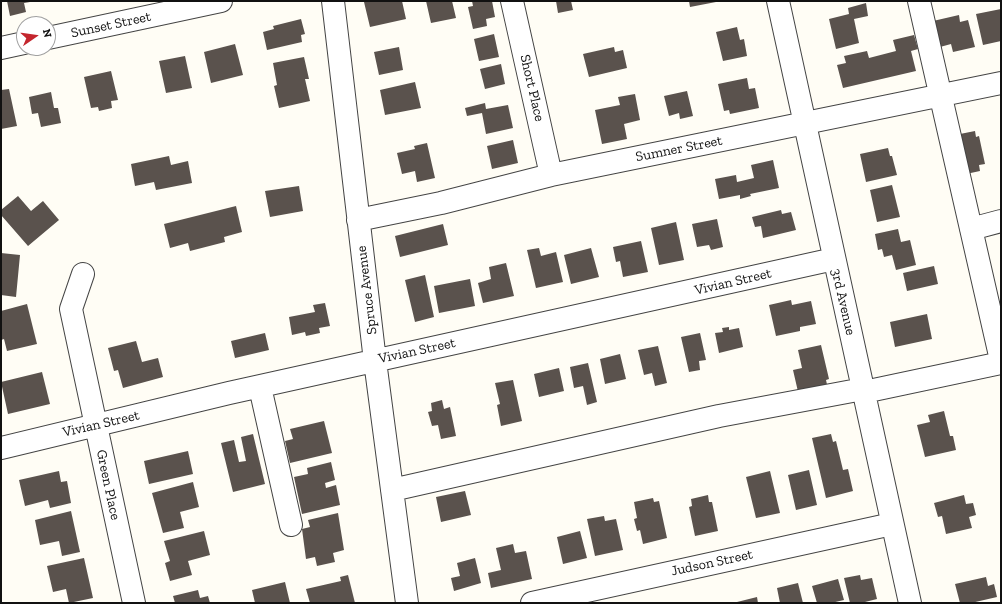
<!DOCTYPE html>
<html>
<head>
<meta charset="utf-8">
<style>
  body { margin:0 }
  #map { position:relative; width:1002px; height:604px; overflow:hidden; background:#fffdf5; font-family:"Zilla Slab",serif }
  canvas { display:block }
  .frame { position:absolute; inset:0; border:2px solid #111; pointer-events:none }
  .north { position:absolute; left:16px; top:16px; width:40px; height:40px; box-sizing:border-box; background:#fff; border:1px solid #a0a0a0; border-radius:50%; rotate:77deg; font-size:11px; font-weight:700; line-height:16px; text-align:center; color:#111 }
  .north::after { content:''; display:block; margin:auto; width:14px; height:18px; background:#c4262e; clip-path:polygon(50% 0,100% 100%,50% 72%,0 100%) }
</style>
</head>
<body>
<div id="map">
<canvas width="1002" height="604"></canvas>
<div class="frame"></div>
<div class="north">N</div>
</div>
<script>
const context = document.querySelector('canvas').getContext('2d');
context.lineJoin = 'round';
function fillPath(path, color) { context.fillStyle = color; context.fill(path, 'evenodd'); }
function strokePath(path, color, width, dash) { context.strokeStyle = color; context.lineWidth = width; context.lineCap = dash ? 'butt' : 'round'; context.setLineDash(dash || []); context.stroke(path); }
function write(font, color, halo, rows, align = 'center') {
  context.font = font + ' "Zilla Slab",serif'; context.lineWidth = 4; context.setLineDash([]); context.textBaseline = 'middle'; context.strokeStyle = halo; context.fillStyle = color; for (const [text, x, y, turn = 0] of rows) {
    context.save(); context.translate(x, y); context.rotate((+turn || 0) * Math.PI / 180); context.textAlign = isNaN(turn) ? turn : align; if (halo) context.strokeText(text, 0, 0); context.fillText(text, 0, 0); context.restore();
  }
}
fillPath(new Path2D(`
  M7 1H30V2L24 3 26 12 10 16Z
  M402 1 406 19 370 27 364 2Z
  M426 1H452L456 18 431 23Z
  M472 1H492L495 17 486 19 487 26 473 29 468 7 473 6Z
  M556 1H571L573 10 558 13Z
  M689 1H716V2L690 7Z
  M866 3 868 16 854 19 859 43 836 49 829 19 849 14 848 8Z
  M1001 9V41L983 45 976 14Z
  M959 15 960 22 968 20 975 47 953 52 951 44 940 47 933 21Z
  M301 19 305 34 301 35 302 42 267 50 263 32 274 29 273 26Z
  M737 27 740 40 744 39 747 56 723 61 716 32Z
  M494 34 499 57 479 61 474 39Z
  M914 35 918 49 911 51 916 71 843 88 837 65 846 63 844 56 867 51 869 58 896 51 893 40Z
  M235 44 243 75 211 83 204 52Z
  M399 47 403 70 379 75 374 52Z
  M614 47 615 52 623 50 627 68 589 77 583 54Z
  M185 56 192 88 166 93 159 61Z
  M304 57 309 79H305L310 101 279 108 274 86 277 85 273 63Z
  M501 64 505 84 485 89 480 69Z
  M111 71 118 100 111 101 112 108 99 111 98 107 91 108 84 77Z
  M747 78 749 89 755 88 759 108 730 114 729 110 724 111 718 84Z
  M415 82 421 108 385 115 380 90Z
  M9 89 17 126 1 129V90Z
  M687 91 693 116 680 119 679 113 669 116 664 96Z
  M51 92 54 108H58L61 123 41 127 38 113 32 114 29 97Z
  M635 94 640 120 624 124 627 139 602 144 595 110 620 105 618 97Z
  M485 103 486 109 508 105 513 128 486 134 482 113 467 116 465 108Z
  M975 131 976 137 979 136 985 164 979 165 980 171 966 174 960 134Z
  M513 140 518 163 492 169 487 146Z
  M427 143 435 178 417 182 415 171 402 174 397 153 415 149 414 146Z
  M888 148 890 156H892L897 175 866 182 860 154Z
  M169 156 171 165 188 161 192 183 156 190 154 182 135 186 131 164Z
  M773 160 779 188 750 194 751 196 740 199V195L719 199 715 179 736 175 737 182 754 178 751 165Z
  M892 185 900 217 877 222 870 190Z
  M299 186 303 211 270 217 265 191Z
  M18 196 31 211 43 201 59 220 28 246 1 215V210Z
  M236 206 242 232 224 237 225 242 190 251 188 243 170 248 164 224Z
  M781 210 782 214 791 212 796 230 763 238 761 226 755 227 752 217Z
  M717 219 723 247 711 250 709 245 697 247 692 224Z
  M676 222 684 260 659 265 651 228Z
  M443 224 448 245 400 257 395 236Z
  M898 229 901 242 910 240 916 265 896 270 892 255 884 257 882 249 878 250 875 234Z
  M641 241 648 272 623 277 620 261 616 262 613 247Z
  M539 248 541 256 556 252 563 282 536 288 527 250Z
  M591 248 599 277 571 284 564 255Z
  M1 253 20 255 16 297 1 295Z
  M506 263 514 296 483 303 478 283 491 279 489 267Z
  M934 266 938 284 907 291 903 273Z
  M425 275 434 317 415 322 405 280Z
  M470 279 475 306 439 313 434 286Z
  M791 300 792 305 811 301 816 324 800 327V331L776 336 769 305Z
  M325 303 330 326 319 328 320 333 306 336 305 332 292 335 289 317 315 312 313 305Z
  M27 304 37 344 7 351 4 339 1 340V311Z
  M927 314 932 339 895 347 890 322Z
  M729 327V330L739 328 743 347 719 353 715 333 723 332 722 328Z
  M265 333 269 350 235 358 231 341Z
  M700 333 706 360 699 361 700 370 689 372 681 337Z
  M136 341 142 362 158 358 163 377 123 388 118 370 114 371 108 348Z
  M821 345 829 379 826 380 828 389 799 396 793 370 802 368 798 350Z
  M658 346 667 383 655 386 652 373 644 375 638 350Z
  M620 354 626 379 605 384 600 359Z
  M588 363 597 402 587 405 583 386 574 388 570 367Z
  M559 368 564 391 539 397 534 374Z
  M42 372 50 404 8 414 1 382Z
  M513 380 522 421 501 426 497 405 500 404 495 383Z
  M442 400 444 409 450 407 456 436 441 439 438 425 432 426 428 412 432 411 431 403Z
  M944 411 950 436H953L956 450 925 457 917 425 930 422 928 415Z
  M324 421 332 453 290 463 285 441 293 439 290 429Z
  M253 434 265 484 233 492 221 443 234 440 239 462 246 461 241 437Z
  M831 434 833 442 836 441 843 470 848 469 853 491 826 498 812 438Z
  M188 451 193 474 149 484 144 461Z
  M331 462 335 480 325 483 326 488 336 485 340 505 302 514 294 477 308 474 307 468Z
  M809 470 817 505 796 510 788 475Z
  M59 471 61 482 67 481 71 503 50 508 48 500 25 506 19 480Z
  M770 471 780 513 756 518 746 477Z
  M193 482 199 507 180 512 184 528 163 533 152 493Z
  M465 491 471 515 441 522 436 497Z
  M708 495 709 502H712L718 531 695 536 689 507 692 506 691 499Z
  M964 495 966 504 973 503 976 515 969 517 972 528 946 534 942 516 938 517 934 503Z
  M653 498 654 502 659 501 667 538 643 544 640 530 637 531 634 519 637 518 634 502Z
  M71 511 80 552 62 556 59 541 40 545 35 520Z
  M338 513 344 550 333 553 335 562 317 566 315 557 306 559 302 529 310 527 308 520Z
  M604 516 605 521 616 519 623 550 595 556 587 519Z
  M204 531 210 555 188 561 192 575 170 581 165 563 170 561 164 541Z
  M580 531 587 558 563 564 557 537Z
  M513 544 515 553 526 551 532 579 491 588 488 573 501 570 496 548Z
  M84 558 93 598 69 603 66 589 53 592 47 566Z
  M475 558 481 583 454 591 451 578 460 576 457 563Z
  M348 575 355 603H310L306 589 341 581 340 577Z
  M860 575 861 580 872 578 877 599 861 603H850L844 578Z
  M986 577 988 586 994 584 997 597 971 603H960L955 584Z
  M838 579 844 600 831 603H817L812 586Z
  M285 582 290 603H255L252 590Z
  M798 583 803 603H780L777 588Z
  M198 590 200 598 208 596 210 603H175L173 596Z
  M757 597 758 603H737V602Z`), '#5a524d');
const minor = new Path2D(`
  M333 1 375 361 407 603
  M512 1 551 175
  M778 1 910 603
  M919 1 1001 360
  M48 38 221 1
  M1 48 24 43
  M358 220 441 203 551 175 1001 83
  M971 229 1001 221
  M83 274 71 309 134 603
  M260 387 291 525
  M864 392 1001 363
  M1 448 229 393 834 259
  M392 490 719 416 863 389
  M532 603 892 524`);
strokePath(minor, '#444', 24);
strokePath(minor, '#fff', 22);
write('14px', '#111', '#fff', [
  ["Sunset Street",111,25,-12],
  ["Short Place",532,88,77],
  ["Sumner Street",679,149,-11],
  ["Vivian Street",733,282,-13],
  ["Spruce Avenue",367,290,-97],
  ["3rd Avenue",843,302,77],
  ["Vivian Street",417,351,-12],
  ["Vivian Street",101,424,-13],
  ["Green Place",108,485,78],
  ["Judson Street",712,563,-12]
]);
</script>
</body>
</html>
